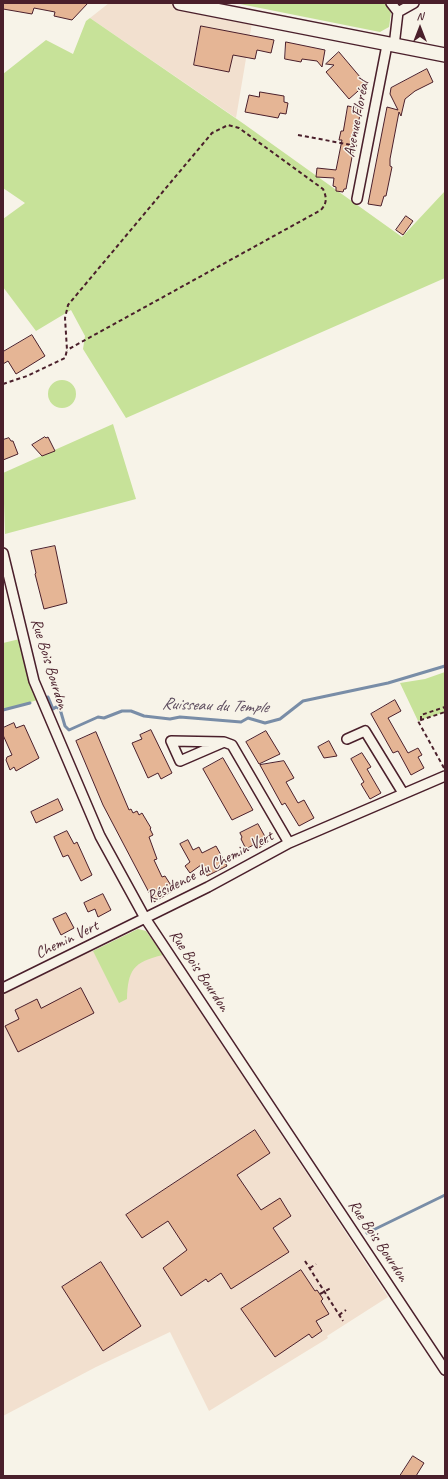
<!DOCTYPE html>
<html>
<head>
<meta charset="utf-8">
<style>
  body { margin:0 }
  #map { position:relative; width:448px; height:1479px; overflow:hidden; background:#f7f3e8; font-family:Caveat,sans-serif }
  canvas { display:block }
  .frame { position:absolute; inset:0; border:4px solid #4a1f2b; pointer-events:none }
  .north { position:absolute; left:400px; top:8px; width:40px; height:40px; -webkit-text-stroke:3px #f7f3e8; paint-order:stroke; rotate:0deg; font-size:11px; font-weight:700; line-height:16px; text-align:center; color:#4a1f2b }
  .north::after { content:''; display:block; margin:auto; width:14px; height:18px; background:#4a1f2b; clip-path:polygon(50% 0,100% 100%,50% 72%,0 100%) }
</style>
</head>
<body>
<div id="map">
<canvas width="448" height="1479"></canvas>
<div class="frame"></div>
<div class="north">N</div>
</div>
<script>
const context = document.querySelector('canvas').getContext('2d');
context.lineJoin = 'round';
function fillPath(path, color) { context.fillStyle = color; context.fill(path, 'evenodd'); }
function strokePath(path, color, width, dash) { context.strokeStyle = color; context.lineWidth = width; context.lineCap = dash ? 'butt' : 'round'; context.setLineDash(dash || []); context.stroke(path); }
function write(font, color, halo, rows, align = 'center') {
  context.font = font + ' Caveat,sans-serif'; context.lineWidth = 3; context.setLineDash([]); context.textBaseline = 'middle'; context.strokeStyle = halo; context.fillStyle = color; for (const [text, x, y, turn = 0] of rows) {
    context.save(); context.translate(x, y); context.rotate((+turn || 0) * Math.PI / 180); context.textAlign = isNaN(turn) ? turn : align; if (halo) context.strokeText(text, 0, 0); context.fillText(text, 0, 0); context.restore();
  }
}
fillPath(new Path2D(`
  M109 3H181L253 17 236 118 90 18Z
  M138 929 146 931 163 955 388 1297 327 1336 328 1338 209 1411 170 1332 96 1367 3 1416V988L63 958 93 951Z`), '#f2e0cf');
fillPath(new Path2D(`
  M235 3H385L391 13 389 27 380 32Z
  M90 18 244 124 402 237 445 191V278L126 418 83 349 85 336 71 310 36 331 3 287V219L25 203 3 188V74L46 40 73 54 86 21Z
  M48 394a14 14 0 1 1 28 0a14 14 0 1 1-28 0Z
  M113 424 136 499 5 534 3 473Z
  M24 638 41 699 3 710V643Z
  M445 672V712L418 721 400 683 425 679Z
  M138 929 146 931 163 955C133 962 128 970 127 999L119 1003 93 951Z`), '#c7e299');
strokePath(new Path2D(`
  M48 697 53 709 56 707 60 709 65 726 69 730 98 717 104 718 122 711H131L144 716 170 719 180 717 241 722 248 718 265 723 280 719 303 701 388 683 445 666
  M3 710 30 703
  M367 1233 445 1195`), '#798da7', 3);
const building = new Path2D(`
  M3 3H88L72 20 54 16 55 12 34 8 32 14 3 9Z
  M201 26 274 40 271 53 257 50 255 59 233 55 229 72 194 65Z
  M286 42 325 50 322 67 317 61 302 59 301 62 285 59Z
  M339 52 366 84 349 99 326 72 334 65 326 64Z
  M427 69 433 82 415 91 405 99 401 116 399 112 390 159V166L392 167 386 196H384L381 206 368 204 387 107 398 110 390 94 391 88Z
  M260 92 284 96V102L288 103 286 114 280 113 278 118 245 112 249 95 259 97Z
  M348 106 361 109 346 189H344L343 192 336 191V187L333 186 334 178 316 177 317 168 336 170 342 140H339L341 131H343Z
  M406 216 413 221 403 235 396 230Z
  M32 335 45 356 16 374 8 361 3 364V352Z
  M45 437 46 438 48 437 55 451 42 456 32 445Z
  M9 438 11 441H13L18 454 3 460V440Z
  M55 546 67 603 44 609 35 574 36 573 31 551Z
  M395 700 401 711 388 718 408 753 418 748 422 755 418 757 424 768 411 775 398 751 393 753 371 714Z
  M14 723 16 728 24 725 39 758 16 771 14 767 10 770 6 760 7 757 12 755 3 735V728Z
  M151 730 172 773 161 779 158 773 148 778 132 743 142 739 140 735Z
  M266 731 280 754 259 764 246 742Z
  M96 732 129 810 131 809 133 813 137 811 139 815 142 813 151 828 150 829 153 835 149 837 157 859 154 860 162 877 165 876 174 890 154 902 103 805 76 741Z
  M329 741 337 756 324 758 318 747Z
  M362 753 371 767 367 769 381 793 370 799 361 784 364 782 351 759Z
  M223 758 253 810 232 820 203 769Z
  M284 761 294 778 286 782 298 803 304 800 314 818 299 826 285 803 282 805 260 765Z
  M58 799 63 810 36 823 31 812Z
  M258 824 268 842 257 849 255 844 246 849 241 839 242 837 240 833Z
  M67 831 74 844 77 842 92 875 81 881 68 855 63 857 54 837Z
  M188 840 193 850 199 847 202 853 216 846 227 866 207 876 201 865 190 873 185 866 190 862 180 844Z
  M103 894 111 910 98 917 95 909 88 912 84 903Z
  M66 913 74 928 61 935 53 919Z
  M81 988 94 1013 18 1052 5 1026 19 1019 15 1010 37 999 41 1008Z
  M255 1130 270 1153 237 1175 261 1210 280 1198 291 1216 273 1228 289 1252 231 1289 221 1273 208 1282 206 1279 181 1296 163 1268 187 1250 168 1221 142 1238 126 1215Z
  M101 1262 141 1326 103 1351 62 1287Z
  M301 1270 315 1291 317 1290 323 1299 321 1301 329 1314 316 1321 322 1331 312 1338 309 1334 275 1357 241 1309Z
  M413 1456 424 1463 416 1476H400Z`);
fillPath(building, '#e5b595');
strokePath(building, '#4a1f2b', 1);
const street = new Path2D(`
  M391 3 398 12
  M394 46 398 12 414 3
  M357 199 387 45
  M3 553 34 681 100 836 145 918 445 1370
  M347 739 365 731 403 793
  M224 742 180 761 171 741 224 742 232 745 289 843
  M3 988 208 887 289 843 445 776`);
const secondary = new Path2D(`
  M180 3 445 55`);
strokePath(street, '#4a1f2b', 12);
strokePath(secondary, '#4a1f2b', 16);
strokePath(new Path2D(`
  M298 135 357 146
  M3 384 27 376 65 358 67 350 65 318 68 305 212 133 228 125 239 128 323 189C327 198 327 203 321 210L67 350
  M421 720V715L445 707
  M444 768 418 721 445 712
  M305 1261 343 1321
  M310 1268 316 1264
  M320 1294 331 1288
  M339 1315 346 1310`), '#4a1f2b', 2, [4, 3]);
strokePath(street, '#f7f3e8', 9);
strokePath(secondary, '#f7f3e8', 13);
write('16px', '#4a1f2b', '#f7f3e8', [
  ["Avenue Floréal",357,119,-79],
  ["Rue Bois Bourdon",49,664,73],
  ["Résidence du Chemin Vert",210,867,-27],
  ["Chemin Vert",67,940,-26],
  ["Rue Bois Bourdon",199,971,56],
  ["Rue Bois Bourdon",378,1241,56]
]);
write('italic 17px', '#5e4d5f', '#f7f3e8', [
  ["Ruisseau du Temple",215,706,2]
]);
</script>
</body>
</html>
